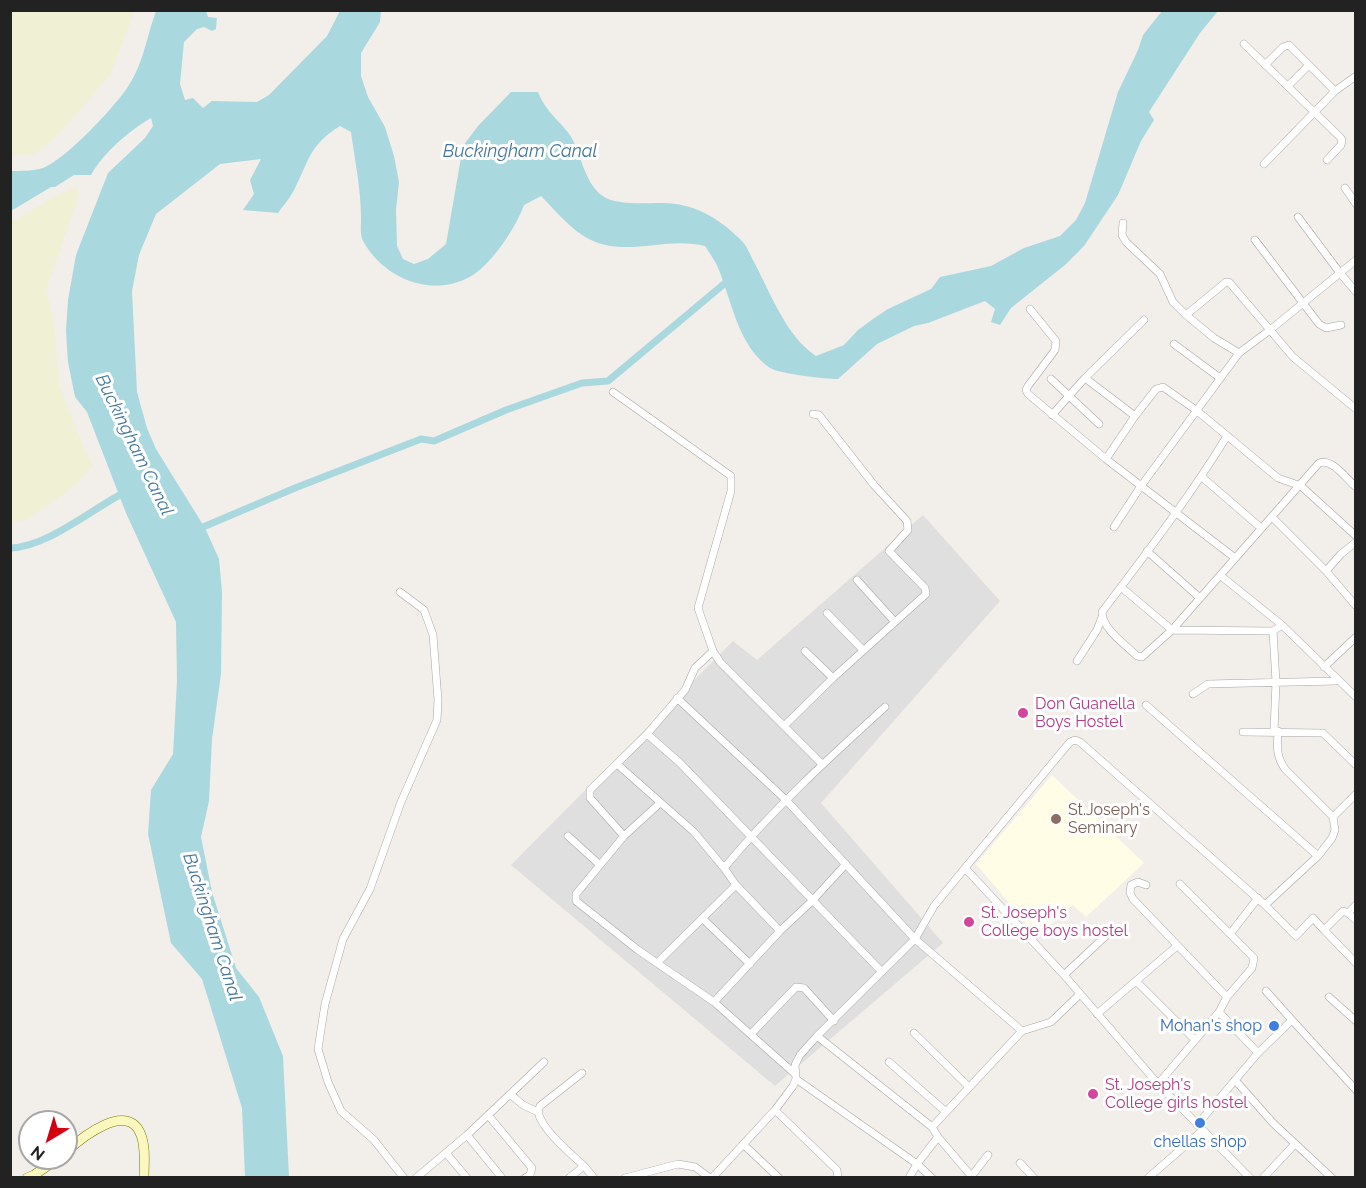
<!DOCTYPE html>
<html>
<head>
<meta charset="utf-8">
<style>
  body { margin:0 }
  #map { position:relative; width:1366px; height:1188px; overflow:hidden; background:#f2eee9; font-family:Raleway,sans-serif }
  canvas { display:block }
  .frame { position:absolute; inset:0; border:12px solid #222; pointer-events:none }
  .north { position:absolute; left:18px; top:1110px; width:60px; height:60px; box-sizing:border-box; background:#fff; border:2px solid #a7a7a7; border-radius:50%; rotate:218deg; font-size:16px; font-weight:700; line-height:24px; text-align:center; color:#222 }
  .north::after { content:''; display:block; margin:auto; width:21px; height:27px; background:#d40012; clip-path:polygon(50% 0,100% 100%,50% 72%,0 100%) }
</style>
</head>
<body>
<div id="map">
<canvas width="1366" height="1188"></canvas>
<div class="frame"></div>
<div class="north">N</div>
</div>
<script>
const context = document.querySelector('canvas').getContext('2d');
context.lineJoin = 'round';
function fillPath(path, color) { context.fillStyle = color; context.fill(path, 'evenodd'); }
function strokePath(path, color, width, dash) { context.strokeStyle = color; context.lineWidth = width; context.lineCap = dash ? 'butt' : 'round'; context.setLineDash(dash || []); context.stroke(path); }
function write(font, color, halo, rows, align = 'center') {
  context.font = font + ' Raleway,sans-serif'; context.lineWidth = 6; context.setLineDash([]); context.textBaseline = 'middle'; context.strokeStyle = halo; context.fillStyle = color; for (const [text, x, y, turn = 0] of rows) {
    context.save(); context.translate(x, y); context.rotate((+turn || 0) * Math.PI / 180); context.textAlign = isNaN(turn) ? turn : align; if (halo) context.strokeText(text, 0, 0); context.fillText(text, 0, 0); context.restore();
  }
}
fillPath(new Path2D(`
  M923 515 1000 601 821 803 943 943 775 1086 511 865 733 641 757 660Z`), '#e0dfdf');
fillPath(new Path2D(`
  M1052 775 1144 863 1086 917 1073 905 1037 936 976 864Z`), '#fffde5');
fillPath(new Path2D(`
  M10 11H135L110 75 58 135 36 154 11 155Z
  M76 187 79 195 46 290 54 322 59 383 75 427 93 466 76 485 27 520 11 521V220L18 219 45 202Z`), '#f0f0d5');
fillPath(new Path2D(`
  M156 11H206L208 17 217 18 216 29 212 31 204 27 197 29 184 42 180 84 185 100 193 98 203 108 212 101 257 102 269 95 327 36 340 11H381L380 22 361 53V76L368 97 385 127 394 156 399 182 396 210 397 246 403 259 414 264 428 259 446 244 463 146 478 126 511 92H538C546 112 558 119 570 135 582 154 584 186 606 198 620 205 644 203 660 203 691 202 718 217 740 239 747 245 750 255 754 262 771 294 786 336 816 356L844 345 858 330 873 319 888 309 931 289 940 277 991 266 1024 248 1060 236 1076 220 1085 203 1118 92 1138 50 1143 35 1162 11H1218L1200 33 1149 112 1154 120 1141 141 1118 195 1084 246 1065 265 1011 308 1000 325 991 322 995 309 985 301 928 323 914 326 877 344 838 379C825 379 780 374 770 368 739 347 732 303 719 270 716 262 710 254 705 246 664 235 621 261 582 235 567 225 554 209 541 196L524 205C516 227 493 262 473 275 434 299 385 280 363 241 360 235 361 226 361 219 361 190 355 161 351 132L340 126C309 145 309 161 294 190 290 198 283 206 278 213L243 210 254 194 250 180 261 159 220 164 156 214 139 255 132 291 137 392 147 428 156 449 205 528 219 559 222 592 221 674 212 739 209 801 201 837 212 892 236 968 259 997 283 1056 289 1177H245L242 1108 202 979 171 943 148 834 151 790 173 754 177 681 176 622 126 513 87 412 75 397 68 362 66 331 68 300 76 255 108 173 145 138 153 126 151 118C129 131 104 152 91 175H74L55 187H51L11 211V171C21 171 33 171 43 168 66 159 116 106 129 85 144 62 147 35 156 11Z`), '#aad8df');
strokePath(new Path2D(`
  M196 530 295 488 421 439 434 441 506 410 582 383 608 381 730 279
  M10 548C48 547 93 508 127 491`), '#aad8df', 7);
const street = new Path2D(`
  M1244 44 1340 137 1342 140 1341 145 1327 160
  M1265 65 1283 47 1289 45 1335 91
  M1288 86 1308 66
  M1264 164 1335 91 1356 76
  M1345 188 1356 204
  M1123 223 1122 235 1126 242 1160 274 1173 302 1186 315 1214 338 1239 353
  M1255 240 1319 324 1326 328 1341 325
  M1356 260 1340 273 1356 292
  M1030 309 1056 341 1055 350 1028 386 1026 390 1028 394 1106 459 1235 558
  M1186 315 1226 282H1229L1270 330 1340 273 1298 217
  M1174 344 1220 378
  M1051 379 1099 424
  M613 392 731 476V491L698 608 713 651 720 662 822 764
  M1052 415 1085 378
  M1135 416 1156 389 1163 387 1196 410 1278 478 1301 486 1356 536
  M1227 436C1189 498 1145 555 1102 612 1102 629 1126 645 1137 656L1142 657 1172 630 1319 463C1333 458 1346 479 1356 487
  M1106 459 1135 416 1085 378 1144 320
  M1202 477 1261 528
  M1272 517 1326 571 1356 606
  M1114 527 1141 486 1239 353 1270 330 1293 357 1356 409
  M1147 551 1200 598
  M1326 571 1341 554 1356 542
  M1221 576 1282 625 1356 697
  M857 580 895 622
  M1121 587 1172 630 1273 631 1282 625
  M400 592 424 610 433 635 438 700 437 720 401 802 370 889 343 939 325 1004 318 1049 328 1082 341 1111 374 1140 404 1178
  M827 613 863 650
  M1273 631 1276 682 1274 731
  M805 651 833 678
  M1077 661 1097 630 1102 617
  M1324 667 1356 637
  M1193 694 1208 684 1336 681
  M677 698 786 800 915 939 1022 1031
  M1146 705 1318 856
  M785 725 833 678 926 594 925 588 889 551 908 530 907 521 874 485 819 415 813 414
  M1243 732 1323 733 1356 765
  M647 734 685 690 695 668 713 651
  M617 764 694 832 724 868 736 885
  M1333 817 1356 794
  M568 836 600 865
  M624 836 660 803
  M724 868C773 809 829 758 885 707
  M1180 884 1254 958 1252 968 1227 997 1219 1012
  M1146 885 1138 882 1131 885 1130 893 1133 899 1227 997
  M1265 905 1296 936 1313 918 1324 930 1343 911 1348 913 1356 920
  M1348 913 1356 905
  M703 919 750 964
  M1324 930 1356 963
  M1230 934 1258 898
  M657 963 736 885 780 931
  M1064 975 1112 930
  M1136 981 1195 1040
  M1266 991 1292 1020
  M1329 997 1356 1021
  M714 1002 780 931 812 901 846 864
  M1097 1014 1177 946
  M914 1033 969 1087
  M751 1034 796 987 804 988 834 1021
  M817 1036 932 1127 938 1137
  M889 1062 945 1111
  M794 1073 714 1002 638 950 576 901V894L624 836 590 798V790L647 734 679 762 882 972
  M796 1079 917 1164 932 1178
  M1235 1080 1273 1123 1332 1178
  M1158 1084 1219 1012 1258 1053
  M510 1094 523 1105 538 1112
  M488 1115 532 1168 530 1175 525 1178
  M1197 1125 1258 1053 1292 1020 1356 1090
  M932 1127 1022 1031 1051 1022 1079 995
  M467 1135 502 1178
  M743 1144 779 1178
  M446 1153 467 1178
  M1020 1163 1034 1178
  M584 1166 594 1178
  M416 1178 467 1135 544 1062
  M569 1178 584 1166C570 1153 542 1130 538 1112L540 1106 582 1073
  M625 1178 678 1164 695 1167 710 1178
  M712 1178 775 1110
  M838 1178 837 1170 775 1110 793 1086 796 1079 795 1065 800 1055 817 1036 915 939 934 906 965 868
  M909 1178 917 1164 938 1137 973 1178
  M970 1178 988 1155
  M1148 1178 1202 1131
  M1250 1178 1158 1084 1064 975 965 868 1070 742 1075 740 1080 742 1265 905 1318 856 1332 838 1335 830 1333 817 1285 769C1276 756 1277 747 1278 731
  M1263 1178 1295 1144`);
const secondary = new Path2D(`
  M66 1152C81 1138 128 1100 141 1135 146 1148 144 1164 144 1178
  M27 1178 34 1175 59 1158`);
strokePath(street, '#a6a6a6', 8);
strokePath(secondary, '#7b7d05', 10);
strokePath(street, '#fff', 7);
strokePath(secondary, '#faf8bf', 9);
for (const [x, y, r, color] of [
  [1023,713,6,"#d1479c"],
  [1056,819,6,"#8d6e63"],
  [969,922,6,"#d1479c"],
  [1274,1026,6,"#3f7fe0"],
  [1093,1094,6,"#d1479c"],
  [1200,1123,6,"#3f7fe0"]
]) { const dot = new Path2D(); dot.arc(x, y, r, 0, 2 * Math.PI); context.fillStyle = color; context.fill(dot); strokePath(dot, '#fff', 2); }
write('16px', '#b23c85', '#fff', [
  ["Don Guanella",1035,704],
  ["Boys Hostel",1035,722],
  ["St. Joseph's",981,913],
  ["College boys hostel",981,931],
  ["St. Joseph's",1105,1085],
  ["College girls hostel",1105,1103]
], 'left');
write('16px', '#785e54', '#fff', [
  ["St.Joseph's",1068,810],
  ["Seminary",1068,828]
], 'left');
write('16px', '#366cbe', '#fff', [
  ["Mohan's shop",1262,1026],
  ["chellas shop",1200,1142,"center"]
], 'right');
write('italic 18px', '#44779b', '#fff', [
  ["Buckingham Canal",520,152],
  ["Buckingham Canal",134,445,64],
  ["Buckingham Canal",212,927,72]
]);
</script>
</body>
</html>
